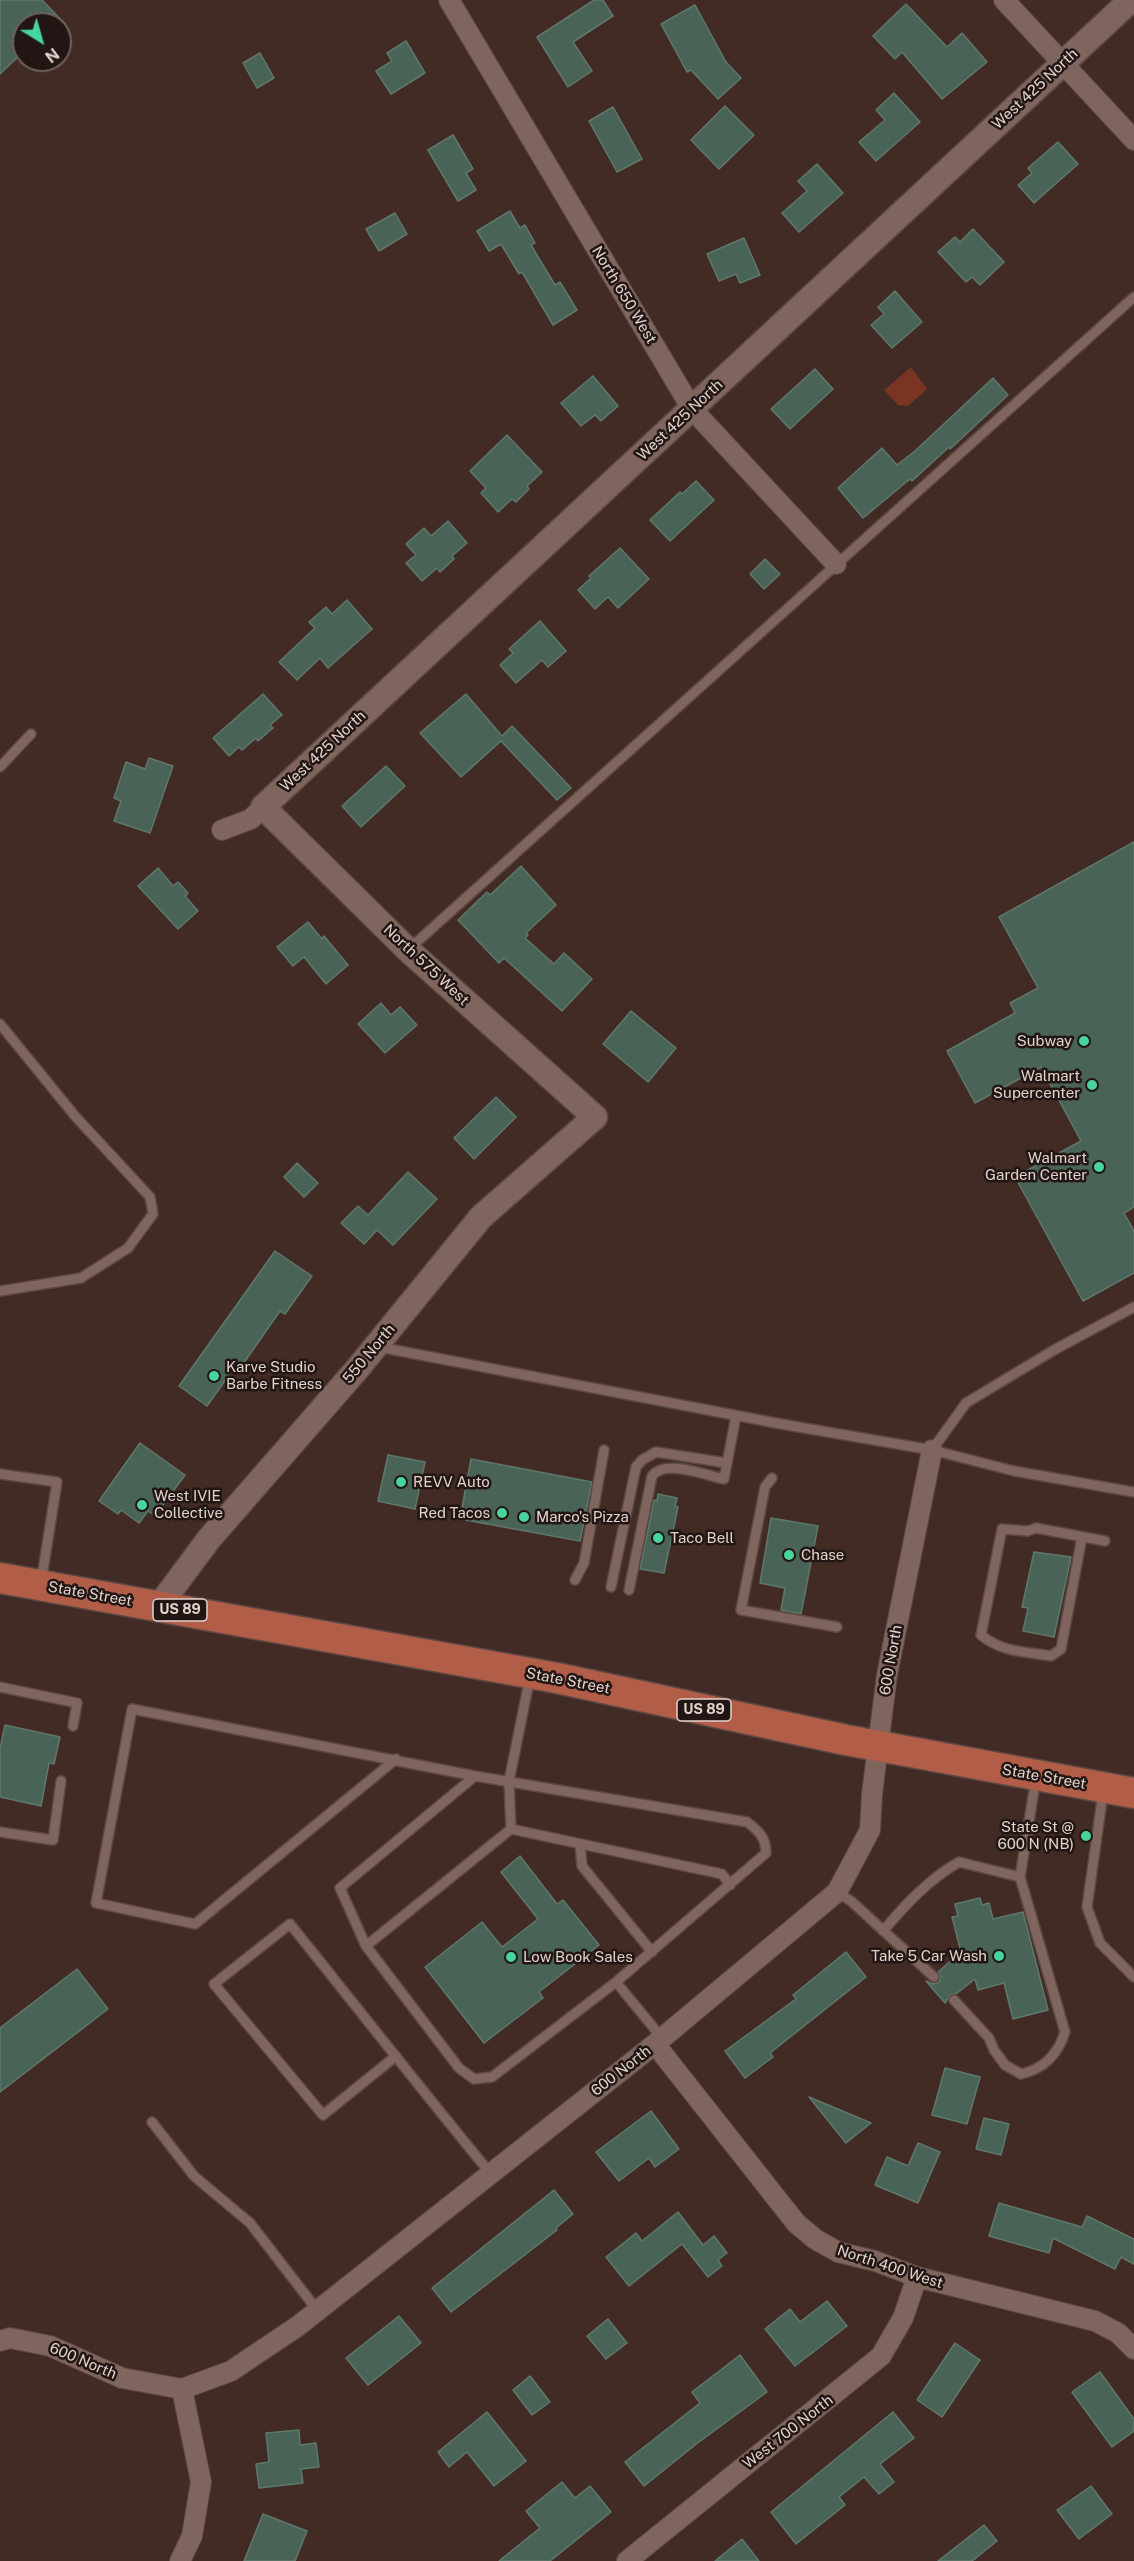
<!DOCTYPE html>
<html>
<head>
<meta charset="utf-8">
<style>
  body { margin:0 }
  #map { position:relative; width:1134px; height:2561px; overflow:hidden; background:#422b25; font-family:"Public Sans",sans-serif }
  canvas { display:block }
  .north { position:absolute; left:12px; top:12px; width:60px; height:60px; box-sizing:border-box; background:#211613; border:2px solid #6e615e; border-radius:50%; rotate:143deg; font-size:16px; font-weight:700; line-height:24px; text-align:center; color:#e2d2ce }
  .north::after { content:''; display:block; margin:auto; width:21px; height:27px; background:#48d49d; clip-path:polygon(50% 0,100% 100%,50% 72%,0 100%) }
</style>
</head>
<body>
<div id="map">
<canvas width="1134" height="2561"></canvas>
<div class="north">N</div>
</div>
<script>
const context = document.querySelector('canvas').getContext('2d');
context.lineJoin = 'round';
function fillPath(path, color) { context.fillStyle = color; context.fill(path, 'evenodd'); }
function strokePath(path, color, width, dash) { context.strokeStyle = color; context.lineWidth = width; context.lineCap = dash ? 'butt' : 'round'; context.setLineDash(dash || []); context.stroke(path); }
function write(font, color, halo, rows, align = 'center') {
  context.font = font + ' "Public Sans",sans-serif'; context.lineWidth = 5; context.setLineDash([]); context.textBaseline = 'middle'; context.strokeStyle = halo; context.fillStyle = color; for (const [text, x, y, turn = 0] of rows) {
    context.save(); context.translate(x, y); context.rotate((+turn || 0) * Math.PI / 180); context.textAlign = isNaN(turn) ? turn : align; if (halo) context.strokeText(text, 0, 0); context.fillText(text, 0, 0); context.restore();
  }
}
fillPath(new Path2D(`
  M911 367 927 389 908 406 898 405 884 390Z`), '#793422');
const building = new Path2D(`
  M0 0H42L65 24H24V51L0 74Z
  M594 0H603L613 16 573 42 592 71 568 87 537 37Z
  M906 4 947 47 962 33 987 62 942 99 902 52 895 59 873 36Z
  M695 5 726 62 741 78 718 99 691 70 687 72 661 24Z
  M406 41 425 73 391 94 376 71 392 61 387 53Z
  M260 53 274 78 257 88 243 63Z
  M894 93 920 122 876 161 859 142 885 120 876 110Z
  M725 106 754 135 719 169 691 140Z
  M613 107 642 159 617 172 589 121Z
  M453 135 473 169 466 173 476 190 458 201 428 150Z
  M1058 142 1078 164 1034 203 1018 185 1032 173 1028 168Z
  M817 164 843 193 799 232 782 213 807 191 798 181Z
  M510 211 520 228 525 225 535 243 531 245 555 285 560 282 577 310 553 325 522 272 519 274 501 244 489 251 477 231Z
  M395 213 407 234 379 251 366 229Z
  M973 229 1004 262 980 285 972 277 966 282 938 252 955 237 960 242Z
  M744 238 760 275 740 283 736 274 719 281 707 254Z
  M895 291 922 322 892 348 871 325 884 314 878 307Z
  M815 369 833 389 790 429 771 409Z
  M593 376 618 406 601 421 595 415 581 426 561 403Z
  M993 378 1008 395 950 449 949 447 912 481 910 479 863 518 838 488 882 448 897 465 915 451Z
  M507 435 542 472 527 486 529 489 516 502 512 499 498 512 481 493 486 488 470 471Z
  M696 481 714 500 670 541 650 520 680 492 682 494Z
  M448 521 467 543 452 556 454 559 440 572 437 568 422 581 406 563 416 555 406 544 424 528 431 536Z
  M620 548 649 579 618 608 608 597 595 609 578 590 591 578 589 576Z
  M765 559 780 574 764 589 750 574Z
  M347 600 372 629 328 668 320 658 297 680 279 662 315 628 309 622 326 607 332 614Z
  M540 621 566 651 548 667 542 660 516 683 500 665 513 653 509 649Z
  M263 694 282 715 270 725 273 728 258 741 256 738 242 750 239 747 229 756 213 738Z
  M466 694 502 736 512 726 571 788 557 800 501 741 461 777 420 733Z
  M149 758 173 766 150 833 114 821 121 801 114 798 126 762 145 769Z
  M386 766 405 786 361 827 342 806Z
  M1134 842V1207L1124 1213 1134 1231V1273L1083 1301 1015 1177 1081 1141 1041 1067 975 1103 947 1051 1015 1013 1010 1003 1038 988 999 917Z
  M521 866 556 905 526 933 528 935 525 938 554 964 564 953 592 979 562 1011 504 958 499 963 458 920 487 892 490 895Z
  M158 868 173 886 178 882 188 893 185 896 198 911 178 929 138 886Z
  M308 922 322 939 324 936 348 965 326 984 304 957 293 966 277 947Z
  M381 1003 391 1015 400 1007 417 1025 385 1053 358 1024Z
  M631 1011 676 1048 648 1082 603 1044Z
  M496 1097 516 1117 474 1159 454 1138Z
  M297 1163 318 1183 304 1197 284 1177Z
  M408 1172 437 1199 393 1245 377 1230 364 1244 341 1223 358 1206 368 1215Z
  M275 1251 312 1276 285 1314 280 1311 241 1367 236 1365 207 1406 179 1386Z
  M140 1443 185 1475 155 1516 148 1511 139 1523 121 1510 118 1514 99 1501Z
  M388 1455 425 1462 415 1509 378 1501Z
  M471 1459 592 1482 580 1541 460 1519Z
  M658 1494 677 1498 675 1506 678 1507 664 1573 640 1569 654 1500 657 1501Z
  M771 1518 818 1526 801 1614 781 1610 785 1588 760 1583Z
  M1034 1552 1071 1557 1054 1637 1023 1631 1028 1608 1022 1607Z
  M5 1725 60 1737 54 1764 49 1763 41 1806 0 1797V1749Z
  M520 1856 557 1904 563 1900 599 1945 539 1992 543 1998 484 2043 425 1967 482 1922 502 1947 538 1919 501 1872Z
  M980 1898 982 1905 989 1903 993 1919 1023 1912 1048 2010 1013 2019 1004 1983 978 1990 975 1979 956 1994 950 1995 945 2003 926 1981 933 1984 939 1982 941 1976 938 1972 961 1952 952 1917 958 1916 955 1904Z
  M846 1952 866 1977 770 2053 773 2057 745 2078 725 2051 796 1999 793 1995Z
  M77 1969 108 2009 0 2092V2028Z
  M945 2068 980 2077 967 2124 932 2115Z
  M809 2097 871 2123 846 2143Z
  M651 2111 679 2149 655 2167 649 2158 619 2181 596 2152Z
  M984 2118 1009 2124 1001 2155 976 2149Z
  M918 2143 940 2152 918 2203 875 2185 887 2157 908 2166Z
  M554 2190 573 2214 556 2228 557 2230 451 2312 432 2288Z
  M999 2203 1082 2227 1087 2216 1134 2239V2264L1121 2257 1115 2269 1053 2238 1049 2253 989 2236Z
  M678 2212 703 2245 714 2236 727 2253 718 2260 722 2266 708 2277 682 2244 629 2286 606 2257 636 2233 642 2241Z
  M827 2301 847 2326 795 2366 765 2329 790 2309 800 2322Z
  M399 2316 421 2343 368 2385 346 2358Z
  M608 2319 627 2343 606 2359 587 2336Z
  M955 2343 980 2360 942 2417 917 2400Z
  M740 2355 767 2392 695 2445 644 2486 625 2462 700 2403 692 2392Z
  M1100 2372 1134 2419V2431L1112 2447 1072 2392Z
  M530 2376 550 2402 532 2415 513 2390Z
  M487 2412 526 2461 494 2486 467 2452 449 2467 438 2452Z
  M893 2412 914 2438 880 2464 894 2482 879 2494 864 2477 839 2497 845 2505 796 2544 771 2512Z
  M299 2430 300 2445 316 2443 319 2467 301 2469 303 2483 259 2488 256 2464 269 2462 266 2433Z
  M562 2482 575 2498 590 2486 611 2512 550 2561H499L540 2528 526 2511Z
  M1091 2486 1112 2514 1079 2539 1057 2510Z
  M263 2514 307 2531 295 2561H244Z
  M984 2525 997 2541 972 2561H938Z
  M742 2539 759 2561H715Z`);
fillPath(building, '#496356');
strokePath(building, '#5e796c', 1.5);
const service = new Path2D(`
  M0 767 31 734
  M409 949 1134 297
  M0 1024 75 1116 150 1197 153 1214 128 1248 81 1278 0 1291
  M379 1347 781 1424 932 1450 1014 1471 1134 1492
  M932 1450 966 1403 1054 1350 1134 1307
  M0 1474 57 1482 41 1583
  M772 1478 765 1487 741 1610 837 1627
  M1082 1537 1061 1649 1051 1656C1026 1652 1001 1652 981 1635L1002 1529 1028 1531 1036 1528 1105 1541
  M575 1580 584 1563 604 1450
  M611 1587 636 1467 642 1460 656 1452 727 1463
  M629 1590 652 1476C665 1459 705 1475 724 1479L736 1416
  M530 1677 509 1781 511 1829 366 1946 459 2068 474 2079 492 2077 616 1982 662 2038
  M0 1687 77 1703 73 1726
  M396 1759 195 1924 96 1903 132 1709 475 1776 747 1822C759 1831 766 1838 766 1853L616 1982
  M1103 1793 1087 1907 1100 1943 1134 1977
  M511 1829 722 1874 730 1885
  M0 1832 53 1840 61 1781
  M580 1844 582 1866 652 1952
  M837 1892 851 1901 934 1977
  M883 1931C905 1905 929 1879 959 1862L1020 1877
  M366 1946 340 1888 475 1776
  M954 2000 989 2038 994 2050 1005 2065 1021 2074C1044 2069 1058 2054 1065 2032L1020 1877 1036 1778
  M396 2056 323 2115 214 1984 290 1924C357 2007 423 2092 491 2174
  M152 2122 194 2176 250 2223 318 2311`);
const minor = new Path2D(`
  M449 0 692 409 836 564
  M1004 0 1134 140
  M222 830 251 819 263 807
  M655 2044 796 2223 815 2239 838 2252 875 2261 917 2277 1095 2321 1118 2333 1134 2349
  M0 2341 10 2338 50 2346 122 2378 182 2389 231 2371 298 2326 655 2044 837 1892 870 1830 872 1794 887 1675 932 1450
  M180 2561 192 2536 201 2482 182 2389
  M627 2561 881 2356 903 2318 917 2277`);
const tertiary = new Path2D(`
  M159 1606 209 1539 358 1368 481 1217 595 1117 408 950 263 807 1131 0`);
const primary = new Path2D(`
  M0 1578 557 1678 846 1740 1134 1793`);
strokePath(service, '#5c4843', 12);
strokePath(minor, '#5c4843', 22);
strokePath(tertiary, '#5c4843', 27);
strokePath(primary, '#5c4843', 33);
strokePath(service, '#7f655d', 9);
strokePath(minor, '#7f655d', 20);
strokePath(tertiary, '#7f655d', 24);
strokePath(primary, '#b25d47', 30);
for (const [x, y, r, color] of [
  [1084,1041,6,"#48d49d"],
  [1092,1085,6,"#48d49d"],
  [1099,1167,6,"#48d49d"],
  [214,1376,6,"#48d49d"],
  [401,1482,6,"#48d49d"],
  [142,1505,6,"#48d49d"],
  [502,1513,6,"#48d49d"],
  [524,1517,6,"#48d49d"],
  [658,1538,6,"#48d49d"],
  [789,1555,6,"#48d49d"],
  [1086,1836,6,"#48d49d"],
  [999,1956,6,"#48d49d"],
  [511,1957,6,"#48d49d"]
]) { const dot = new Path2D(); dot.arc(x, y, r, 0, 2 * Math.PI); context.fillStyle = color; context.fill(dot); strokePath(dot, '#211613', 2); }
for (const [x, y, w] of [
  [180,1610,54],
  [704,1710,54]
]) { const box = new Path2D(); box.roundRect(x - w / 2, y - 11, w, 22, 4.5); context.fillStyle = '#211613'; context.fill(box); strokePath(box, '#e2d2ce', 1.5); }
write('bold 14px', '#e2d2ce', null, [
  ["US 89",180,1610],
  ["US 89",704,1710]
]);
write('15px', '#e2d2ce', '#211613', [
  ["West 425 North",1035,89,-43],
  ["North 650 West",624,295,59],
  ["West 425 North",680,420,-43],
  ["West 425 North",323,751,-43],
  ["North 575 West",426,965,43],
  ["550 North",369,1354,-50],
  ["State Street",90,1594,10],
  ["600 North",891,1660,-80],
  ["State Street",568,1681,11],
  ["State Street",1044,1777,10],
  ["600 North",621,2071,-38],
  ["North 400 West",890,2267,18],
  ["600 North",83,2361,23],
  ["West 700 North",788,2432,-38]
]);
write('15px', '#e2d2ce', '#211613', [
  ["Subway",1072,1041,"right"],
  ["Walmart",1080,1076,"right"],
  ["Supercenter",1080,1093,"right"],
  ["Walmart",1087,1158,"right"],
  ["Garden Center",1087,1175,"right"],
  ["Karve Studio",226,1367],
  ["Barbe Fitness",226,1384],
  ["REVV Auto",413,1482],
  ["West IVIE",154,1496],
  ["Collective",154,1513],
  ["Red Tacos",490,1513,"right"],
  ["Marco's Pizza",536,1517],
  ["Taco Bell",670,1538],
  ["Chase",801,1555],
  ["State St @",1074,1827,"right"],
  ["600 N (NB)",1074,1844,"right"],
  ["Take 5 Car Wash",987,1956,"right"],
  ["Low Book Sales",523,1957]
], 'left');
</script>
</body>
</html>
